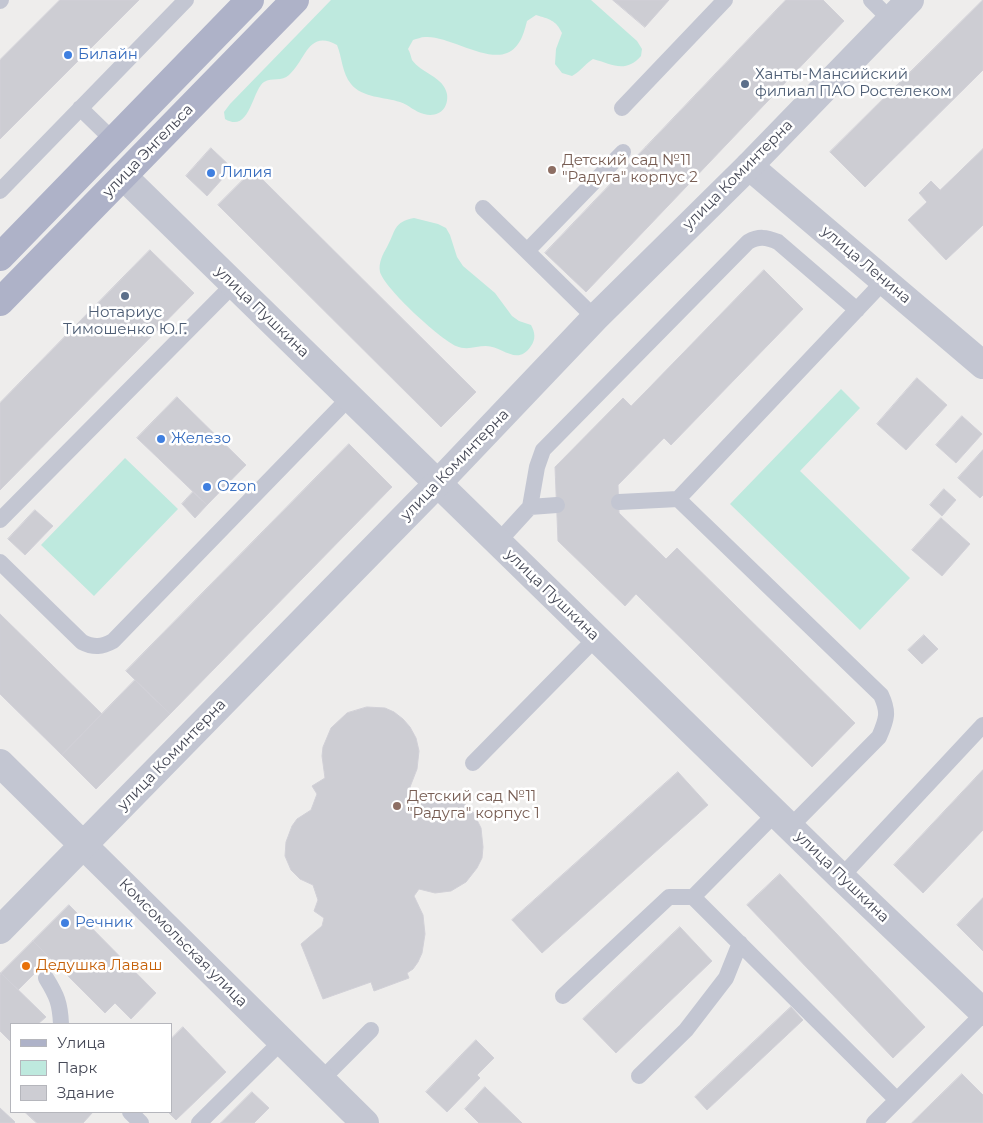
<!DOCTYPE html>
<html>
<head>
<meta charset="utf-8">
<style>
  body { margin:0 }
  #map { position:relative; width:983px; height:1123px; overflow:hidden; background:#eeedec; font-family:Montserrat,sans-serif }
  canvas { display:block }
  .legend { position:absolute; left:10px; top:1023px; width:162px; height:90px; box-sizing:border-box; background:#fff; border:1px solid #b5b6bc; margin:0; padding:6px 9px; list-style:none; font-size:15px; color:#464957 }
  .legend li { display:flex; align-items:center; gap:10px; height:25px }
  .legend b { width:25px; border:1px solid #b5b6bc }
</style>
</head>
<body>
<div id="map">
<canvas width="983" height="1123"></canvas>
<ul class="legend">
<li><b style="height:6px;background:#aeb2c8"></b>Улица</li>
<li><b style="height:14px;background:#bee9de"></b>Парк</li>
<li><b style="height:14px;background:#cdcdd3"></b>Здание</li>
</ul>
</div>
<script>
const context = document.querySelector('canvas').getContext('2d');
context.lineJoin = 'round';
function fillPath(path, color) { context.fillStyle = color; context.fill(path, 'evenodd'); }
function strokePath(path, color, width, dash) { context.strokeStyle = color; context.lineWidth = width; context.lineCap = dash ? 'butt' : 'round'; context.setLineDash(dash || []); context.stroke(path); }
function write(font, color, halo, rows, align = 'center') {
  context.font = font + ' Montserrat,sans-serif'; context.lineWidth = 5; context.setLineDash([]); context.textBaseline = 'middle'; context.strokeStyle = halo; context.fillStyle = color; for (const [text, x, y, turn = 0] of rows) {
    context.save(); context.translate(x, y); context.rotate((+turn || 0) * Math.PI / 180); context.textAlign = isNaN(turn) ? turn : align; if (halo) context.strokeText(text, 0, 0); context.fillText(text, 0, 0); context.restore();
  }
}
fillPath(new Path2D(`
  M331 0H591L637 41 642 49 641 56C625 74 612 64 593 59 585 64 581 71 572 76L562 73 555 64 556 49 562 33C556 20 549 19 536 15L527 21C524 33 520 48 507 53 486 62 447 35 425 37 421 37 417 39 413 40L408 49C410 52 411 57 412 60 421 73 444 77 447 94 449 108 439 118 424 114 415 112 409 105 400 102 385 97 362 98 351 84 342 73 342 57 337 45 308 29 306 60 289 75 282 82 272 77 264 82 252 90 250 134 225 119L224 112 230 104Z
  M414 218 438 224 446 228 450 235 457 257 463 266 495 293 512 316 519 321 531 325C535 332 536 339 531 346 517 367 503 346 486 346 476 346 467 351 456 346 439 338 385 289 380 272 378 263 383 254 387 247 396 231 393 222 414 218Z
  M841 389 860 408 800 471 910 578 860 630 730 504Z
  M125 458 178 509 94 596 41 545Z`), '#bee9de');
const building = new Path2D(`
  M60 0H139L0 139V60Z
  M613 0H669L645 27Z
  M786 0H823L844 21 687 186 646 147Z
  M983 0V70L865 187 830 152Z
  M646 147 687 186 586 292 545 253Z
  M211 148 232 168 207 196 186 176Z
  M983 149V225L946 260 908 220 927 202 919 193 931 181 940 190Z
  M253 170 476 392 441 427 218 205Z
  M150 250 194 293 0 490V403Z
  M764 270 803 309 671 445 664 438 618 485 619 513 666 559 677 548 855 723 812 767 636 594 625 606 558 541 555 467 623 398 631 406Z
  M917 378 947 405 906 450 877 424Z
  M177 397 246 465 207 505 137 438Z
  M962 416 982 434 956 463 936 445Z
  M349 444 392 487 170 714 126 671Z
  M983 450V495L980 498 958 478Z
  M944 489 956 500 942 516 930 505Z
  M193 492 207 505 195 518 182 504Z
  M35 510 53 526 25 555 8 539Z
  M941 518 970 544 942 576 912 550Z
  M0 614 102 714 62 755 0 694Z
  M924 635 938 649 922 664 908 650Z
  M135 680 170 714 96 789 62 755Z
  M367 707 385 708 394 712 403 719 410 727 416 738 419 751 417 769 410 787 414 794 435 793 446 795 466 805 473 812 481 828 483 847 482 858 477 868 466 882 451 891 435 893 419 889 414 896 423 915 425 934 422 953 418 962 413 969 407 973 409 978 374 991 371 982 323 999 301 944 322 926 324 918 314 911 318 900 313 885 300 879 291 870 285 856 286 842 292 826 297 819 311 810 317 794 312 786 325 778 322 756 323 747 331 728 347 713Z
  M983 770V830L923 893 894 865Z
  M678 772 708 805 542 953 512 920Z
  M780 874 925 1027 893 1058 747 905Z
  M983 898V951L957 925Z
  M69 905 156 993 131 1019 115 1003 105 1013 33 941Z
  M680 927 712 961 616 1053 583 1019Z
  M33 941 50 958 18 990 1 973Z
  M1 973 46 1017 38 1024H11V1042L0 1031V975Z
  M791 1007 803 1020 707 1110 695 1097Z
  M183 1027 226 1072 176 1120 168 1112H171V1039Z
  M476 1040 494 1058 477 1075 480 1078 447 1112 426 1092Z
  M962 1074 983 1095V1123H912Z
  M485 1087 522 1123H479L465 1109Z
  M252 1092 269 1108 254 1123H221Z
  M0 1108 15 1122 14 1123H0Z
  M25 1112H93L83 1123H37Z`);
fillPath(building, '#cdcdd3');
strokePath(building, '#d1d0d7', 1);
strokePath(new Path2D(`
  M871 0 891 20
  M0 1 1 0
  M80 108 113 140
  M622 108 725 0
  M0 191 186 0
  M483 208 595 318
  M527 251 623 152
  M619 502 678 499
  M530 507 537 467 543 450 748 242C759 236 766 237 778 242L857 310
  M0 520 234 284
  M498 542 530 507 557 505
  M0 562 82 642C94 648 102 647 113 641L350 397
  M473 763 596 638
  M790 827 879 737C887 719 889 712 881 695L678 499 884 281
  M841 877 983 725
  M693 897 897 1100
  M46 978C57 996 60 1003 61 1024
  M563 996 669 897H693L776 813
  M639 1076 686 1030 726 978 740 943
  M321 1080 371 1030
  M130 1112 141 1123
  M199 1123 282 1041
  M874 1123 983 1014`), '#c3c6d2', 16);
strokePath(new Path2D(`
  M749 166 983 365
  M123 176 841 877 983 1012
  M83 845 365 1123`), '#c3c6d2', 28);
strokePath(new Path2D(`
  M0 763 83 845
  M0 930 438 483 595 318 749 166 910 0`), '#c3c6d2', 28);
strokePath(new Path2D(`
  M0 257 250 0
  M0 302 295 0`), '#aeb2c8', 28);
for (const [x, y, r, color] of [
  [68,55,5,"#3f7fe0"],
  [745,84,5,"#5c6f8a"],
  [552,170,5,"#8d6e63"],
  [211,173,5,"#3f7fe0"],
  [125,296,5,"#5c6f8a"],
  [161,439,5,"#3f7fe0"],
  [207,487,5,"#3f7fe0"],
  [397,806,5,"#8d6e63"],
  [65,923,5,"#3f7fe0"],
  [26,966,5,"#e8710a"]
]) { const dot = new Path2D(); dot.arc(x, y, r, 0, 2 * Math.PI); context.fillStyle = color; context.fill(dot); strokePath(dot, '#fff', 2); }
write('15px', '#366cbe', '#fff', [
  ["Билайн",78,55],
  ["Лилия",221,173],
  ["Железо",171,439],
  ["Ozon",217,487],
  ["Речник",75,923]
], 'left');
write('15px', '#4e5e75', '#fff', [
  ["Ханты-Мансийский",755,75],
  ["филиал ПАО Ростелеком",755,92],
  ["Нотариус",125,313,"center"],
  ["Тимошенко Ю.Г.",125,330,"center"]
], 'left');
write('15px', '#464957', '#fff', [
  ["улица Энгельса",148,151,-46],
  ["улица Коминтерна",738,175,-45],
  ["улица Ленина",866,265,40],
  ["улица Пушкина",262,312,44],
  ["улица Коминтерна",455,465,-46],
  ["улица Пушкина",552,595,44],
  ["улица Коминтерна",172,755,-46],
  ["улица Пушкина",842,877,44],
  ["Комсомольская улица",183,943,45]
]);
write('15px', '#785e54', '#fff', [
  ["Детский сад №11",562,161],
  ["\"Радуга\" корпус 2",562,178],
  ["Детский сад №11",407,797],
  ["\"Радуга\" корпус 1",407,814]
], 'left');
write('15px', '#c56008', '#fff', [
  ["Дедушка Лаваш",36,966]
], 'left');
</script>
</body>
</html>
